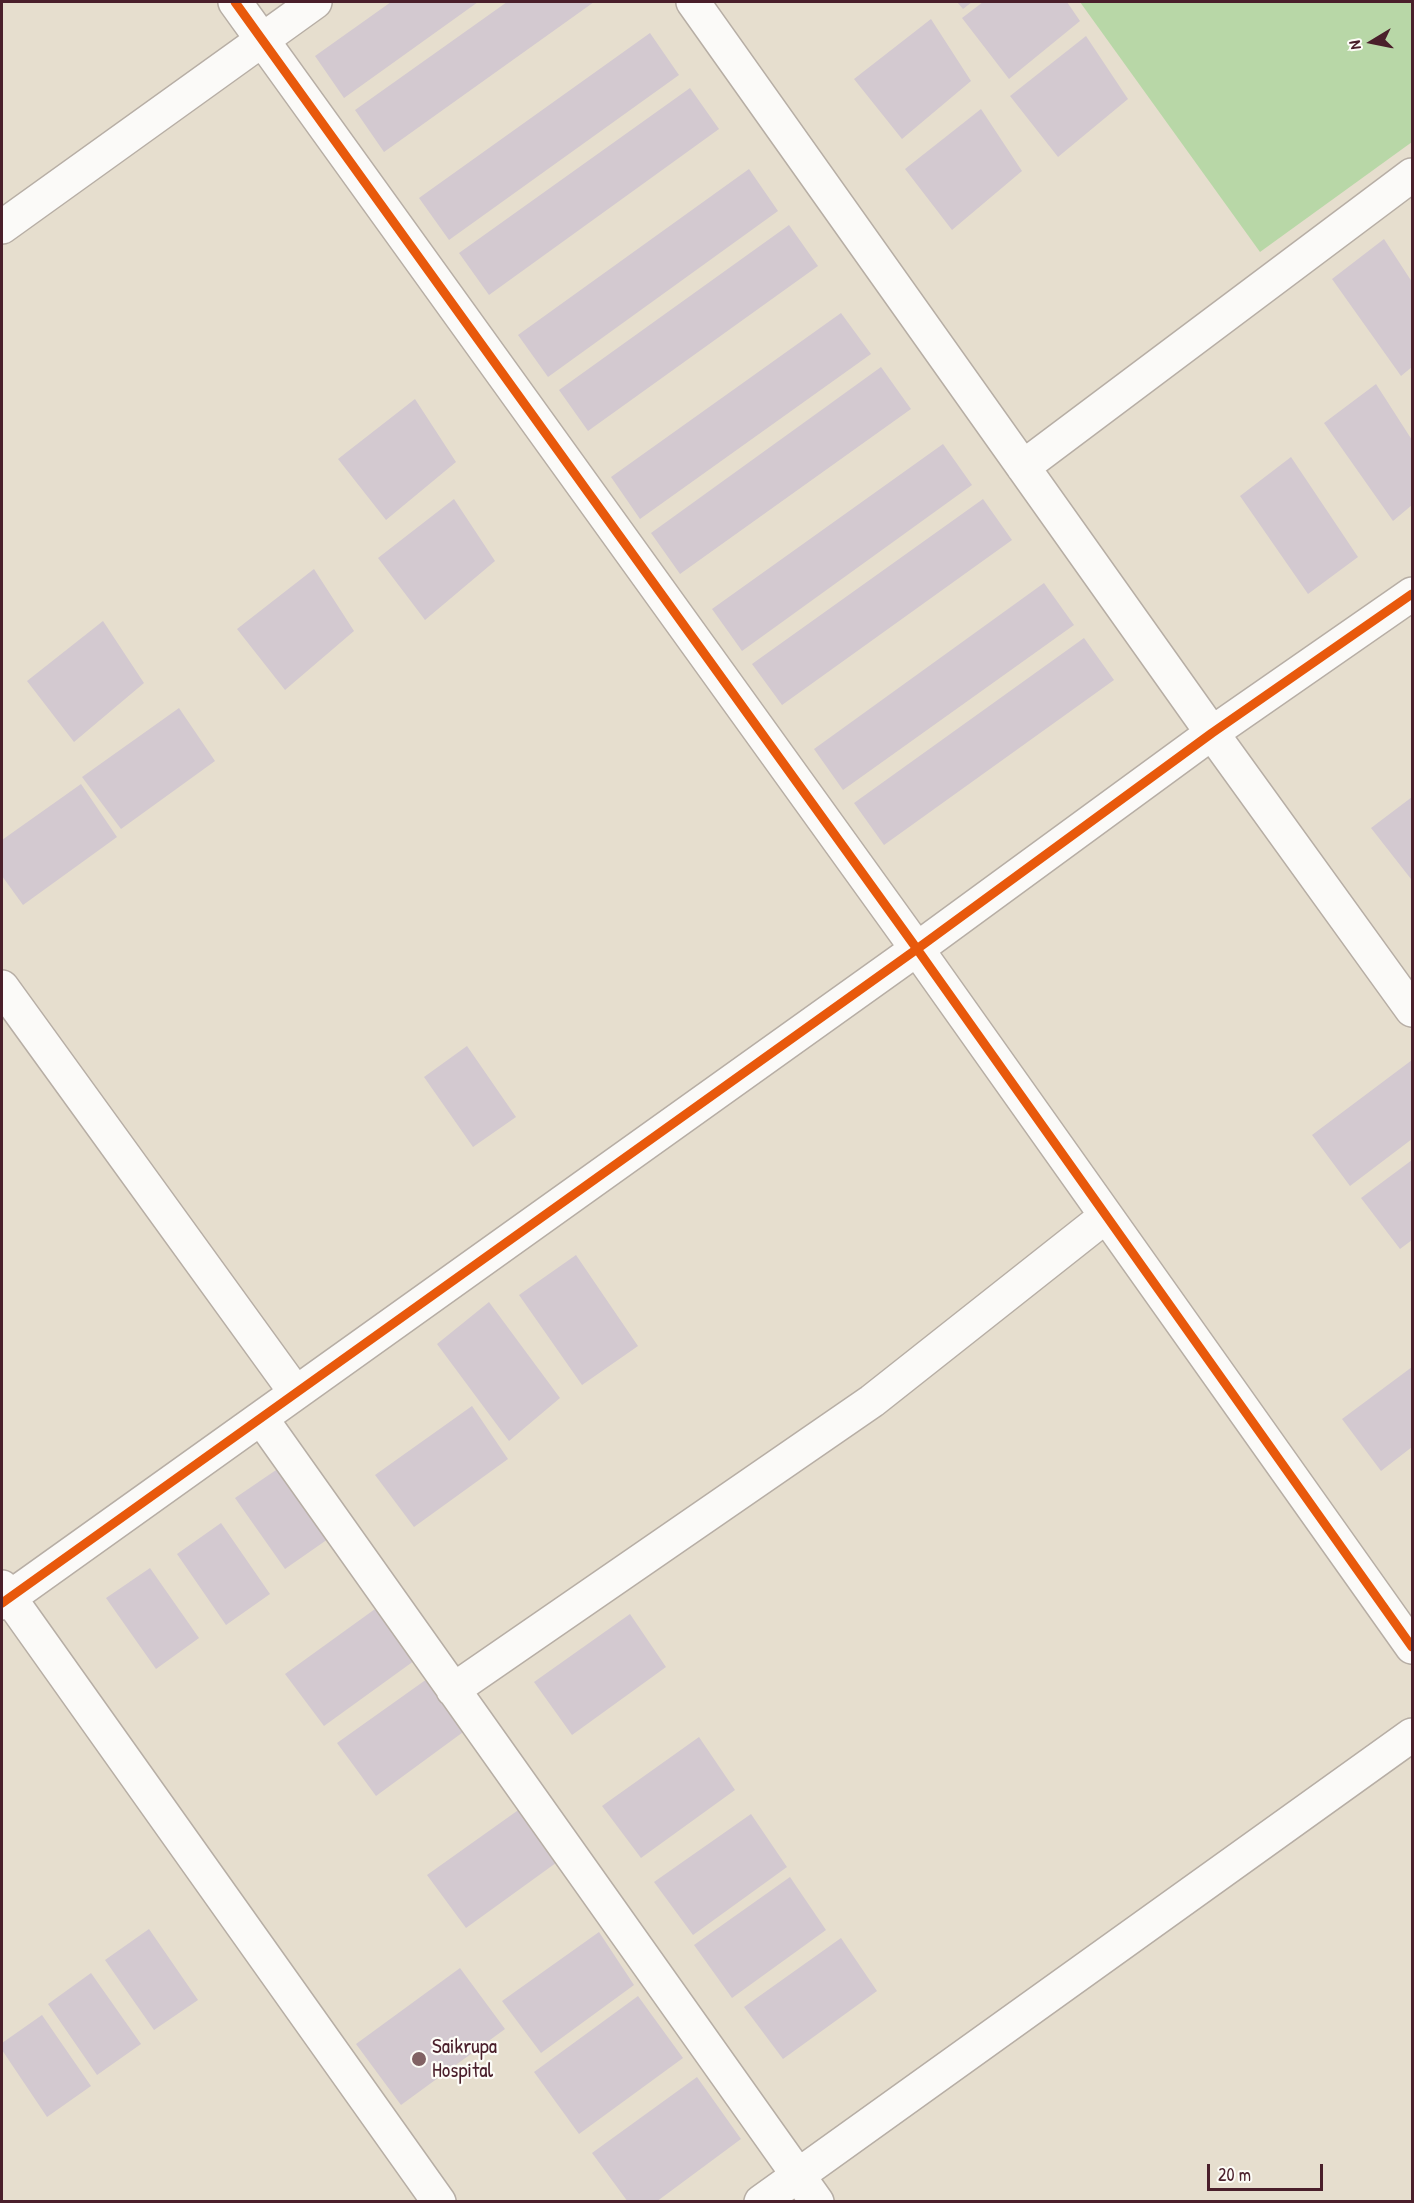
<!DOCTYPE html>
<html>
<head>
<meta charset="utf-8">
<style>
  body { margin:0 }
  #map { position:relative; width:1414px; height:2203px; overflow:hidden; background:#e6dece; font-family:"Patrick Hand",sans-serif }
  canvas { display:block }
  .frame { position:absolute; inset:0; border:3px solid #4a1f2b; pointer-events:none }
  .north { position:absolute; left:1342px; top:12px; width:60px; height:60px; -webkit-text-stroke:4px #fdfcf7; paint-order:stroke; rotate:260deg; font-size:16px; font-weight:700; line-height:24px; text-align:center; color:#4a1f2b }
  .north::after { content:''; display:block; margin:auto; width:21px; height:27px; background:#4a1f2b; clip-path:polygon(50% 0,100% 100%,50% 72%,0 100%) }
  .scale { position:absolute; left:1207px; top:2164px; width:116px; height:27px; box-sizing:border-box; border:3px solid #4a1f2b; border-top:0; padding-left:8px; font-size:18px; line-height:21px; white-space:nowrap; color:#4a1f2b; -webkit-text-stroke:4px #fdfcf7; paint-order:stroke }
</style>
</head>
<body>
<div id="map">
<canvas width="1414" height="2203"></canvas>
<div class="frame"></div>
<div class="north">N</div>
<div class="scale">20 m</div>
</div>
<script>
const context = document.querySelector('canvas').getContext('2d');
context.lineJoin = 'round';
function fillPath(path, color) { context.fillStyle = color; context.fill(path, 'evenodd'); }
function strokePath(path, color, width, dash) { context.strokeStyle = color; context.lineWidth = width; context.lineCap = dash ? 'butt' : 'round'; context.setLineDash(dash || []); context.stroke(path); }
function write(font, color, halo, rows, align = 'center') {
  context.font = font + ' "Patrick Hand",sans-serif'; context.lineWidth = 4.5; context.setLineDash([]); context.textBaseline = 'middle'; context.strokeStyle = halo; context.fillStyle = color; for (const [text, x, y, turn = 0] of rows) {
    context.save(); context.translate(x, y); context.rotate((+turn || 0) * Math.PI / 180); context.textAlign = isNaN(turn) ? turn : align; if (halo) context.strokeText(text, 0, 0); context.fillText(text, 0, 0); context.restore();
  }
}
fillPath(new Path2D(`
  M1080 2H1412V142L1260 252Z`), '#b8d7a7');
fillPath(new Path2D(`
  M391 2H478L344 98 315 56Z
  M507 2H594L384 152 355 110Z
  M957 2H972L963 9Z
  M983 2H1067L1080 21 1009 79 962 18Z
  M931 19 971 81 902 139 854 79Z
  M650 33 679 75 449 240 419 198Z
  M1086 36 1128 99 1058 157 1010 96Z
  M690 88 719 129 489 295 459 253Z
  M981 109 1022 171 952 230 905 169Z
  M749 169 778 211 548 377 518 335Z
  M789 225 818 266 588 431 559 390Z
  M1384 239 1412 282V367L1401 376 1332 279Z
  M841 313 871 354 640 519 611 477Z
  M881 367 911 409 680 574 651 533Z
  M1376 384 1412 440V505L1393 521 1324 423Z
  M415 399 456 462 386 520 338 459Z
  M943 444 972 485 742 651 712 609Z
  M1291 457 1358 557 1308 594 1240 496Z
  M454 499 495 561 425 620 378 558Z
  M983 499 1012 540 782 705 752 664Z
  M314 569 354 631 285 690 237 629Z
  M1044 583 1074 625 843 790 814 749Z
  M103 621 144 683 74 742 27 681Z
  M1084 638 1114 680 884 845 854 803Z
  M179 708 215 761 121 829 82 777Z
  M81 784 117 837 23 905 2 876V840Z
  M1412 797V878L1411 879 1371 828Z
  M467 1046 516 1117 473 1147 424 1077Z
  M1412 1060V1139L1350 1186 1312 1135Z
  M1412 1160V1240L1400 1249 1361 1198Z
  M576 1255 638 1346 582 1385 519 1295Z
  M489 1302 560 1398 509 1441 437 1344Z
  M1412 1367V1447L1381 1471 1342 1419Z
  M472 1406 508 1459 414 1527 375 1475Z
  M279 1468 328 1539 285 1569 235 1498Z
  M221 1523 270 1594 226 1625 177 1554Z
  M150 1568 199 1638 156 1669 106 1598Z
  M382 1604 418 1658 324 1726 285 1674Z
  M630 1614 666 1667 572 1735 534 1682Z
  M434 1674 470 1727 376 1796 337 1743Z
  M699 1737 735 1790 641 1858 602 1806Z
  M524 1806 560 1860 466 1928 427 1875Z
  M751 1814 787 1867 693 1935 654 1882Z
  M790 1877 826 1930 732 1998 694 1945Z
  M149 1929 198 2000 154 2030 105 1960Z
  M599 1932 634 1985 541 2053 502 2001Z
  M841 1938 877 1991 783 2059 744 2007Z
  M460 1968 505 2029 401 2105 356 2044Z
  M91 1973 141 2044 97 2075 48 2004Z
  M638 1996 683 2058 579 2134 534 2072Z
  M42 2015 91 2086 47 2117 2 2050V2043Z
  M697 2077 741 2139 656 2202H628L592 2153Z`), '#d3c9d0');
const street = new Path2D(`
  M235 2 917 949 1412 1647
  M693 2 1212 733 1412 1010
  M2 227 315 2
  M1023 467 1412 175
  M2 987 296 1393
  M261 1418 817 2202
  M2 1587 439 2202
  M2 1603 917 949 1212 733 1412 594
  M453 1690 872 1401 1106 1216
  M761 2202 1412 1735`);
strokePath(street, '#b7aea5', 36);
strokePath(street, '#fbfaf8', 33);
strokePath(new Path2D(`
  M235 2 917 949 1412 1647
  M2 1603 917 949 1212 733 1412 594`), '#e8590c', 9);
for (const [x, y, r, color] of [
  [419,2059,8,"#816264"]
]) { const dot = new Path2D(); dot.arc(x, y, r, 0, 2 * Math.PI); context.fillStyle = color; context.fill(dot); strokePath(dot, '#fdfcf7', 2); }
write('21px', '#4a1f2b', '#fdfcf7', [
  ["Saikrupa",432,2047],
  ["Hospital",432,2071]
], 'left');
</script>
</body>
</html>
